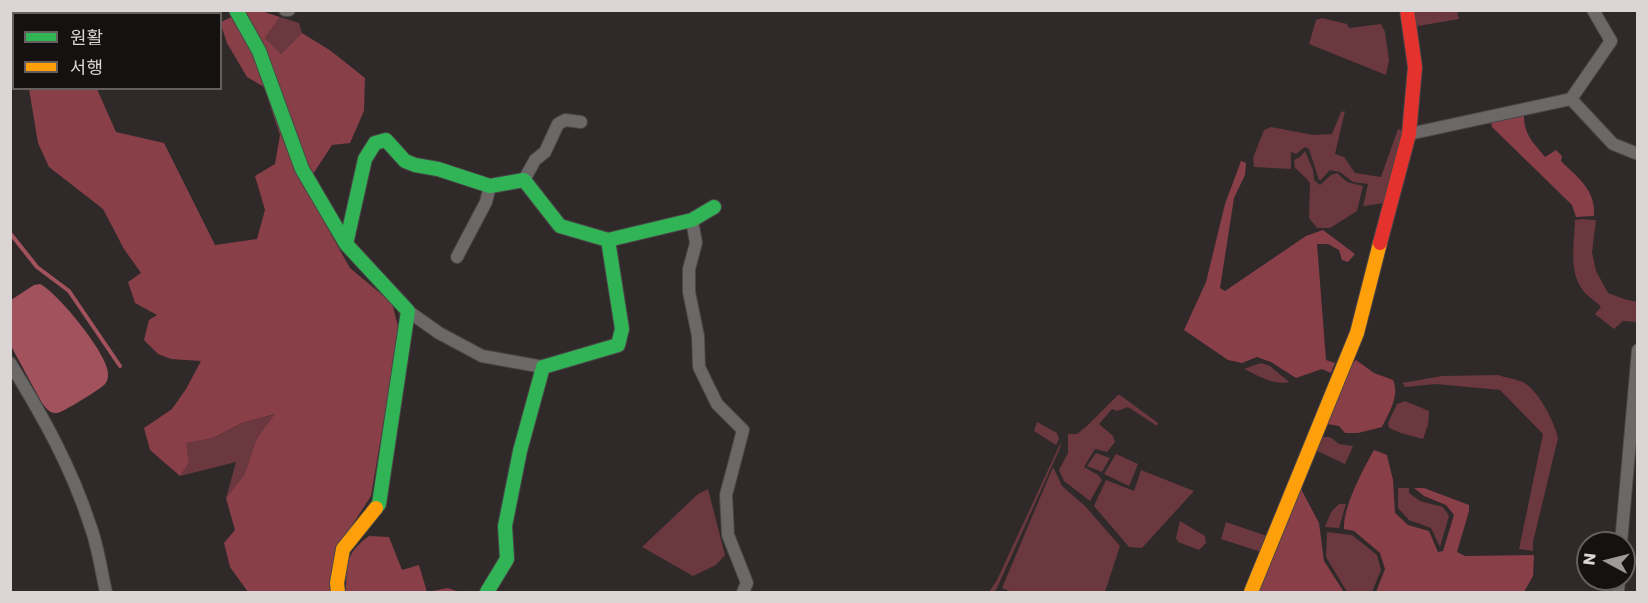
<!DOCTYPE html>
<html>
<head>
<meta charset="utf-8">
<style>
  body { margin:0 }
  #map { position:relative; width:1648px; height:603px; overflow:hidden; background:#2f2929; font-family:Poppins,"Noto Sans KR",sans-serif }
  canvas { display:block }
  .frame { position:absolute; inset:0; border:12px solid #dcd5d6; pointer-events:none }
  .legend { position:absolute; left:12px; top:12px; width:210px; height:78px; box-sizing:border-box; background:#151111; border:2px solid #655f60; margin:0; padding:8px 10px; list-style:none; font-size:18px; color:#dcd5d6 }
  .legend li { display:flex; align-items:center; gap:12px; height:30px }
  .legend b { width:30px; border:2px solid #655f60 }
  .north { position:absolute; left:1576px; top:531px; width:60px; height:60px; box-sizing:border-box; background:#151111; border:2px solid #655f60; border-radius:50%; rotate:277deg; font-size:16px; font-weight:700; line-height:24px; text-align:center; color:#dcd5d6 }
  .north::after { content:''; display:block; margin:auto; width:21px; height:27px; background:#9f9999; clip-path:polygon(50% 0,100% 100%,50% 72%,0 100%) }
</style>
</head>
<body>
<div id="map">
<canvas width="1648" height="603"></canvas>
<div class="frame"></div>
<ul class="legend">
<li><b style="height:8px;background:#30b455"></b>원활</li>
<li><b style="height:8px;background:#ff9f0a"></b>서행</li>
</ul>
<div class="north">N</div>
</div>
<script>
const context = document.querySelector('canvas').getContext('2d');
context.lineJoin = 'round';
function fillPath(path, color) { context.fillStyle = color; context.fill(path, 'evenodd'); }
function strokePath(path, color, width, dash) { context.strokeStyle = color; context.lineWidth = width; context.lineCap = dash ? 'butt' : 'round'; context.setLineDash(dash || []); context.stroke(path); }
fillPath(new Path2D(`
  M1410 11H1457L1459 19 1412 27Z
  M280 17 299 23 302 33 281 54 265 38Z
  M1322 18 1347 24 1349 28 1381 24 1385 32 1389 60 1386 75 1309 44 1316 20Z
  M1345 111 1335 154 1344 157 1355 173 1381 177 1398 129 1402 131 1384 203 1363 206 1368 184 1353 182 1340 172 1330 170 1321 180H1319L1309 149 1305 147 1296 154 1291 152V169L1254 167 1253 158 1264 130 1271 127 1313 135 1332 134 1341 112Z
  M1305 151 1313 170 1314 180 1320 185 1331 175 1337 173 1347 182 1363 186 1357 211 1330 228H1317L1309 218 1310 183 1306 178 1295 168 1294 160 1300 157Z
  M1582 219 1596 220 1592 252 1596 271 1608 293 1624 299 1637 302V322L1623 321 1614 329 1595 314 1601 307C1597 302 1591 299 1586 294 1568 275 1574 245 1575 220Z
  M1261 363 1270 366 1289 382C1274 386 1257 375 1244 369Z
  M1498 375C1506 378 1519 379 1526 384 1540 394 1554 421 1558 438L1533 542V551L1519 549 1543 434 1500 390 1436 384 1405 387 1402 383 1442 376Z
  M1118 395H1120L1158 423 1157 426 1128 407 1117 411 1112 409 1099 424 1113 436 1115 442 1107 452 1095 449 1084 467 1098 475 1102 480 1090 501 1064 481 1059 470 1068 453V434H1077L1087 426Z
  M1405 401 1429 411 1428 425 1423 439 1401 433 1389 428 1388 423 1397 404Z
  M276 414 257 438 244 475 226 498 236 462 180 476 189 463 185 443 213 438 242 423Z
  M1037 422 1057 433 1059 439 1056 445 1034 431Z
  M1321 437H1330L1339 444 1353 446 1345 464 1315 450Z
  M1061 442 1060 448 997 588 994 592H989L997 580Z
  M1096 453 1110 458 1102 472 1087 466Z
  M1116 454 1138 464 1129 486 1104 474Z
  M1053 467 1062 486 1085 506 1120 546 1105 592H1012L1002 588Z
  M1141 470 1194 491 1142 548 1129 547 1094 506 1106 480 1134 491Z
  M1398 488H1409V493L1420 501 1443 507 1449 516 1440 547 1431 528 1409 520 1398 508Z
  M708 489 725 555 716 565 693 576 642 547 698 494Z
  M1339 504H1346L1339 528 1325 527 1331 512Z
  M1180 521 1205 536 1206 543 1199 550 1178 542 1176 538Z
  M1226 522 1267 536 1261 552 1221 539Z
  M1327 532 1352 535 1377 555 1381 570 1372 592H1347L1326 557Z`), '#6a383e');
fillPath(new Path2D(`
  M10 11 11 10 207 11 203 14H14L13 15 11 14Z
  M244 11H261L280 17 265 38 281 54 302 33 331 51 365 78 364 111 350 143 332 145 313 174 323 220 350 268 392 303 399 330 371 496 336 550 334 592H248L230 567 224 543 235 530 226 498 244 475 257 438 275 414 242 423 213 438 186 443 189 463 180 476 150 450 144 428 172 409 186 389 201 361 171 359 158 354 144 340 149 320 157 315 135 303 128 282 141 273 124 249 103 209 49 167 38 143 29 89H97L116 132 164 143 215 245 257 239 265 210 255 176 275 164 280 135 264 87 247 77 227 43 221 25V22Z
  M1521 114 1524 116C1524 135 1534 143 1545 157L1556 150 1562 156 1561 161C1578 178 1596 190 1594 216L1576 217 1572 205 1492 127 1491 122Z
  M1241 161 1246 163 1245 175 1234 198 1220 288 1225 291 1306 236 1323 230 1355 254 1348 262 1342 260 1339 250 1328 244H1317L1326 360 1335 363 1331 373 1322 369 1296 378 1271 362 1257 357 1242 363 1228 360 1184 330 1206 282 1225 204Z
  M1356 360 1374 373 1393 380C1400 395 1389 413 1382 427L1358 433H1345L1339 426 1327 424 1352 364Z
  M1374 450 1387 455 1393 480 1395 513 1408 525 1429 531 1438 552 1443 551 1454 515 1446 505 1424 496 1414 488H1424L1469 505V511L1457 552 1465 556 1534 555 1533 576 1524 592H1376L1385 569 1380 553 1354 531 1344 529C1343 507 1363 469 1374 450Z
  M1300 487 1319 523 1324 561 1344 592H1256Z
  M369 536 389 537 402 570 419 565 427 592 448 588 459 592H346C347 565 345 553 369 536Z`), '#883f48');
fillPath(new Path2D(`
  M40 284C56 291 111 357 108 375 108 378 107 382 105 384 102 388 62 413 57 413 50 414 46 408 42 403L11 346V300L34 285Z`), '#a2525c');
strokePath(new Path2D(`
  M10 233 37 267 69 291 120 366`), '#a2525c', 4);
const street = new Path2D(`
  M285 10H289
  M1571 99 1611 41 1593 10
  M1409 134 1571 99 1613 144 1638 154
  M524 180 535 160 545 152 558 124 565 120 581 122
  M692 220 696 243 689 269V292L698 336 699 367 717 404 743 430 726 495 728 535 747 583 743 592
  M457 257 486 202 490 186
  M408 311 439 333 482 356 543 367
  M10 363C42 415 71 466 90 525 98 546 101 570 106 592
  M1621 543 1638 350
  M1618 592 1619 579`);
const fast = new Path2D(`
  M236 10 259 51 302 169 346 244 408 311 379 504 376 508
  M346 244 365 159 375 143 386 140 405 161 415 165 438 169 490 186 524 180 560 226 608 240 692 220 714 207
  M487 592 507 559 505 526 520 451 543 367 618 345 622 329 608 240`);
const slow = new Path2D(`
  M338 592 337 583 343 549 376 508
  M1251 592 1357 333 1380 243`);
const jam = new Path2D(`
  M1380 243 1409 134 1415 67 1407 10`);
strokePath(street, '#4a4546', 14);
strokePath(fast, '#4a4546', 16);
strokePath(slow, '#4a4546', 16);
strokePath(jam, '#4a4546', 16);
strokePath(street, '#6c6868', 12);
strokePath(fast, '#30b455', 14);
strokePath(slow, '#ff9f0a', 14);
strokePath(jam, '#e5322d', 14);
</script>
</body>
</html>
